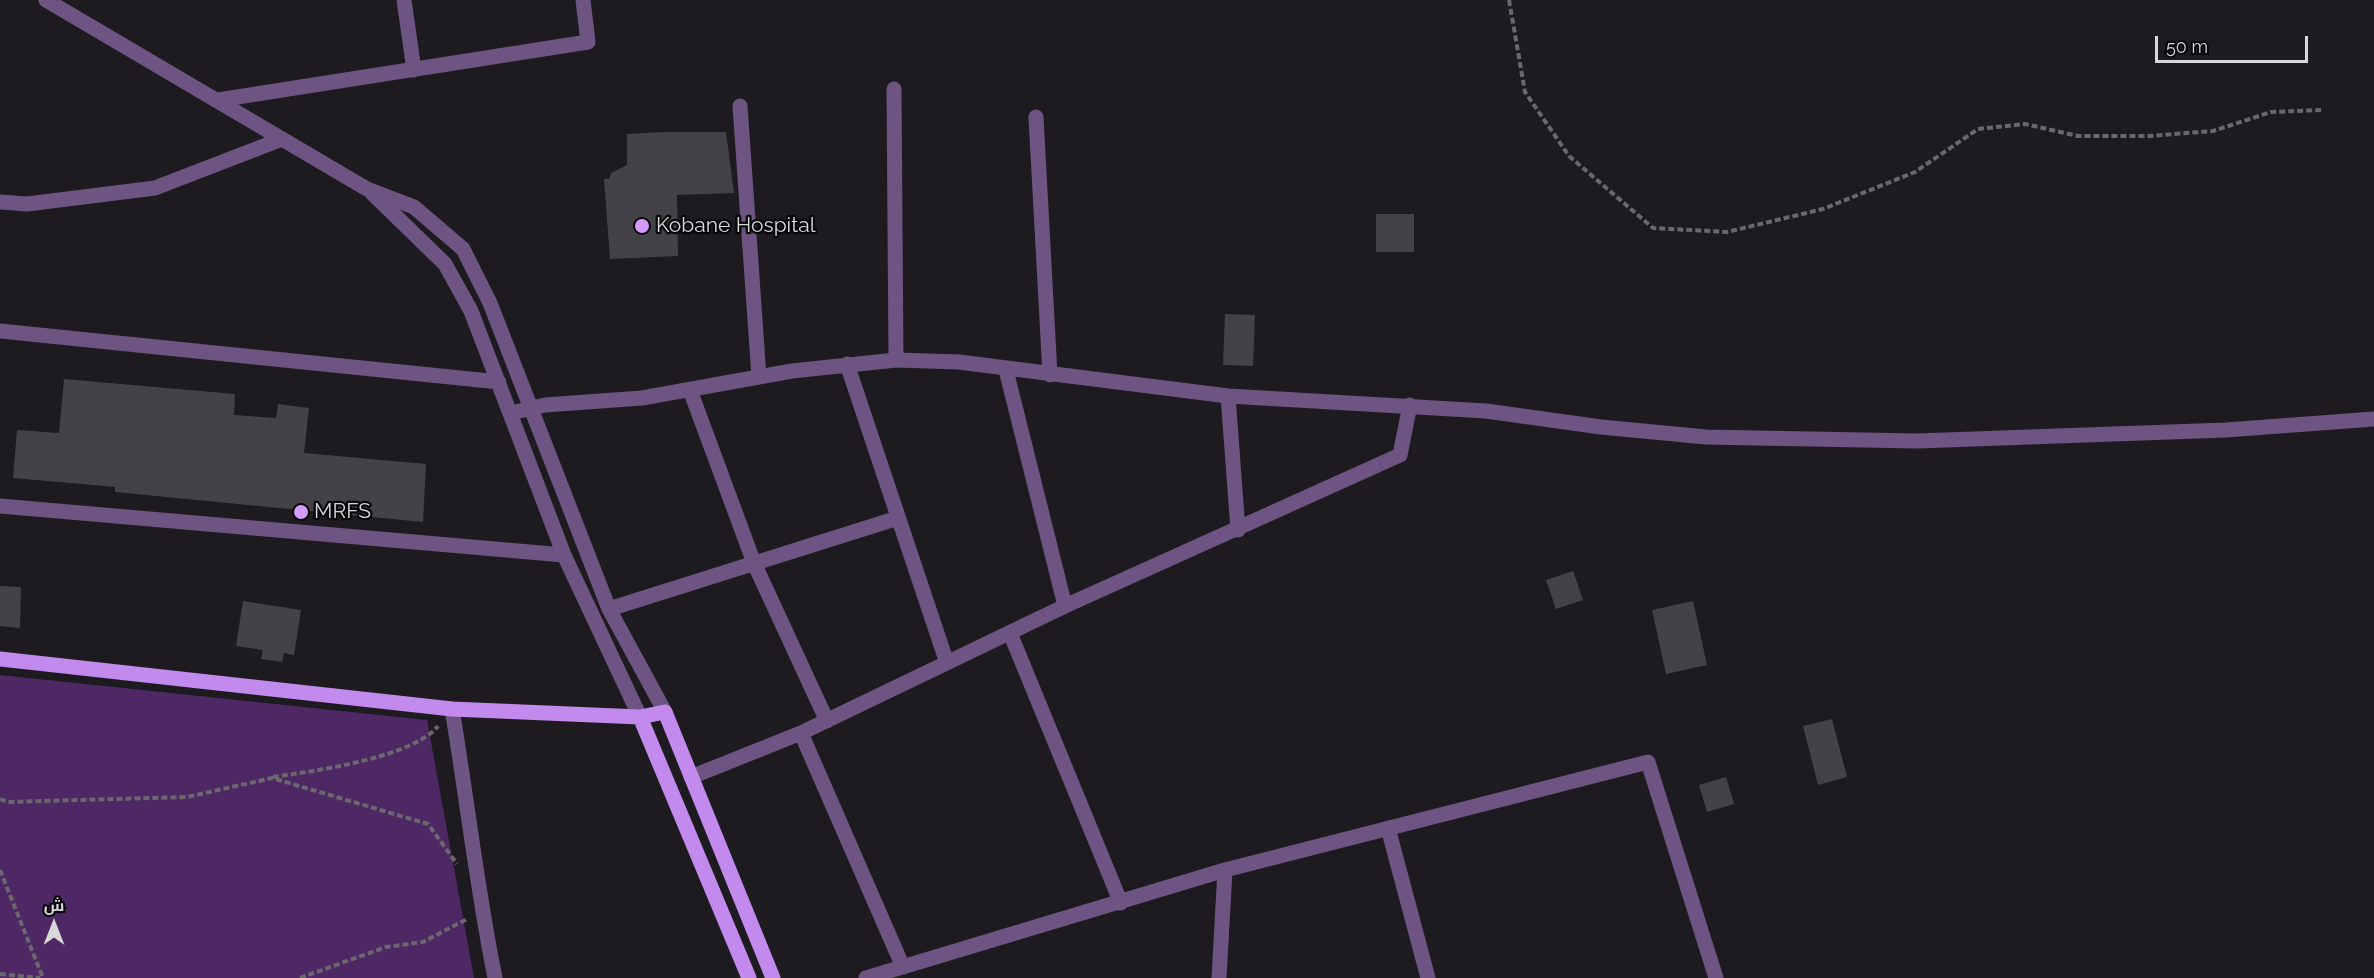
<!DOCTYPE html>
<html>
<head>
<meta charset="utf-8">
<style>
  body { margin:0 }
  #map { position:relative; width:2374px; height:978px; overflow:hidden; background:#1d1b1f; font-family:Raleway,Cairo,sans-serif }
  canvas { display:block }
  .north { position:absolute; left:24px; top:894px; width:60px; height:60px; -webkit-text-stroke:4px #070608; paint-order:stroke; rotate:0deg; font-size:16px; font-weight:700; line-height:24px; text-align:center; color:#d8d7da }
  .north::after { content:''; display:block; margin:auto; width:21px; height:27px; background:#d8d7da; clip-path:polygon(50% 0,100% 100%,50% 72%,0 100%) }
  .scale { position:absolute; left:2155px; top:36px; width:153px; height:27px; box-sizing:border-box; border:3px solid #d8d7da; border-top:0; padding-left:8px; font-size:18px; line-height:21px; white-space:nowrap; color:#d8d7da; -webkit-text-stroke:4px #070608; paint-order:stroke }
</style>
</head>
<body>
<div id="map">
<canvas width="2374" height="978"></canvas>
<div class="north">ش</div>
<div class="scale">50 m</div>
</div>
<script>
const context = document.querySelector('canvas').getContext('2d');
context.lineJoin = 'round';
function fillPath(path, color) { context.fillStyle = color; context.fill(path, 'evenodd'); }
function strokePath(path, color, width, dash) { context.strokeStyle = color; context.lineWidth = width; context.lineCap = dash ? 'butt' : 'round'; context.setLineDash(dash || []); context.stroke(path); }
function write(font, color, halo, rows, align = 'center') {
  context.font = font + ' Raleway,sans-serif'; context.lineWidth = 4.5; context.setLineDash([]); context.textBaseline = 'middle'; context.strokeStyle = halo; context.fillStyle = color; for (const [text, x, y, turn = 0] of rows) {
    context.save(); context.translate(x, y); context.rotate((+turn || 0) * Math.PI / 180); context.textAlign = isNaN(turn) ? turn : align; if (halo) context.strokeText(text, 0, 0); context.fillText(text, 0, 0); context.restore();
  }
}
fillPath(new Path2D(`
  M0 675 427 720 474 978H0Z`), '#4d2865');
fillPath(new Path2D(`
  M666 132H726L734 193 677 195 678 256 610 259 604 179H609L611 173 627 165V134Z
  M1376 214H1414V252H1376Z
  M1225 314 1255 315 1253 366 1223 365Z
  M64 379 235 394 234 415 276 418 278 404 309 408 304 453 426 464 423 522 115 492V487L13 478 17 430 59 433Z
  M1573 571 1583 600 1556 609 1546 580Z
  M0 586 21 587 20 628 0 626Z
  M243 601 301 610 294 655 284 653 282 662 261 659 263 650 236 646Z
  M1693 601 1707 665 1666 674 1652 610Z
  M1832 719 1847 777 1818 785 1803 726Z
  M1726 777 1734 804 1707 812 1699 785Z`), '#454247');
strokePath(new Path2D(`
  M1509 0 1525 92 1569 156 1653 228 1727 232 1823 209 1915 172 1978 129 2025 124 2078 136H2149L2213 131 2271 112 2321 110
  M273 777C314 771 412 758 438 726
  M0 799 8 802 187 797 272 778 428 824 457 864
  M0 870 43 978
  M0 974 40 978
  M300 978 386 947 423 942 467 919`), '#6a686c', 4, [6, 3]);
strokePath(new Path2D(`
  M46 0 367 189 414 207 463 249 490 303 609 609 665 712
  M404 0 414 70
  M894 89 896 360
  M218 100 588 42 583 0
  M740 106 759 377
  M1036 117 1050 375
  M372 193 445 264 471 311 564 555 640 717
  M0 202 27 204 155 188 282 139
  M0 331 499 382
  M847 364 947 663
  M1006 370 1065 606
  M690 390 754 563 827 721
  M1228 396 1238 530
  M511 413 545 405 642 398 792 371 896 360 959 362 1228 396 1486 411 1601 427 1706 437 1917 441 2226 430 2374 419
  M0 506 564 555
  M609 609 898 518
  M1010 633 1121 903
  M452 709C467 799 477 889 495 978
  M801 733 903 967
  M691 777 801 733 1065 606 1400 455 1410 405
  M1388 828 1428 978
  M866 978 1225 870 1648 762 1716 978
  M1219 978 1225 870`), '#6e5482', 15);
strokePath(new Path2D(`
  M0 659 452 709 640 717 665 712 773 978
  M640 717 749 978`), '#c28aec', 15);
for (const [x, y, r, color] of [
  [642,226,8,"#d39cfc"],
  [301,512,8,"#d39cfc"]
]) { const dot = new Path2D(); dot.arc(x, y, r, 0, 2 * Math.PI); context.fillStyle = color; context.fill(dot); strokePath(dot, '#070608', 2); }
write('21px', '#d8d7da', '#070608', [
  ["Kobane Hospital",656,226],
  ["MRFS",314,512]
], 'left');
</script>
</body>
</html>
